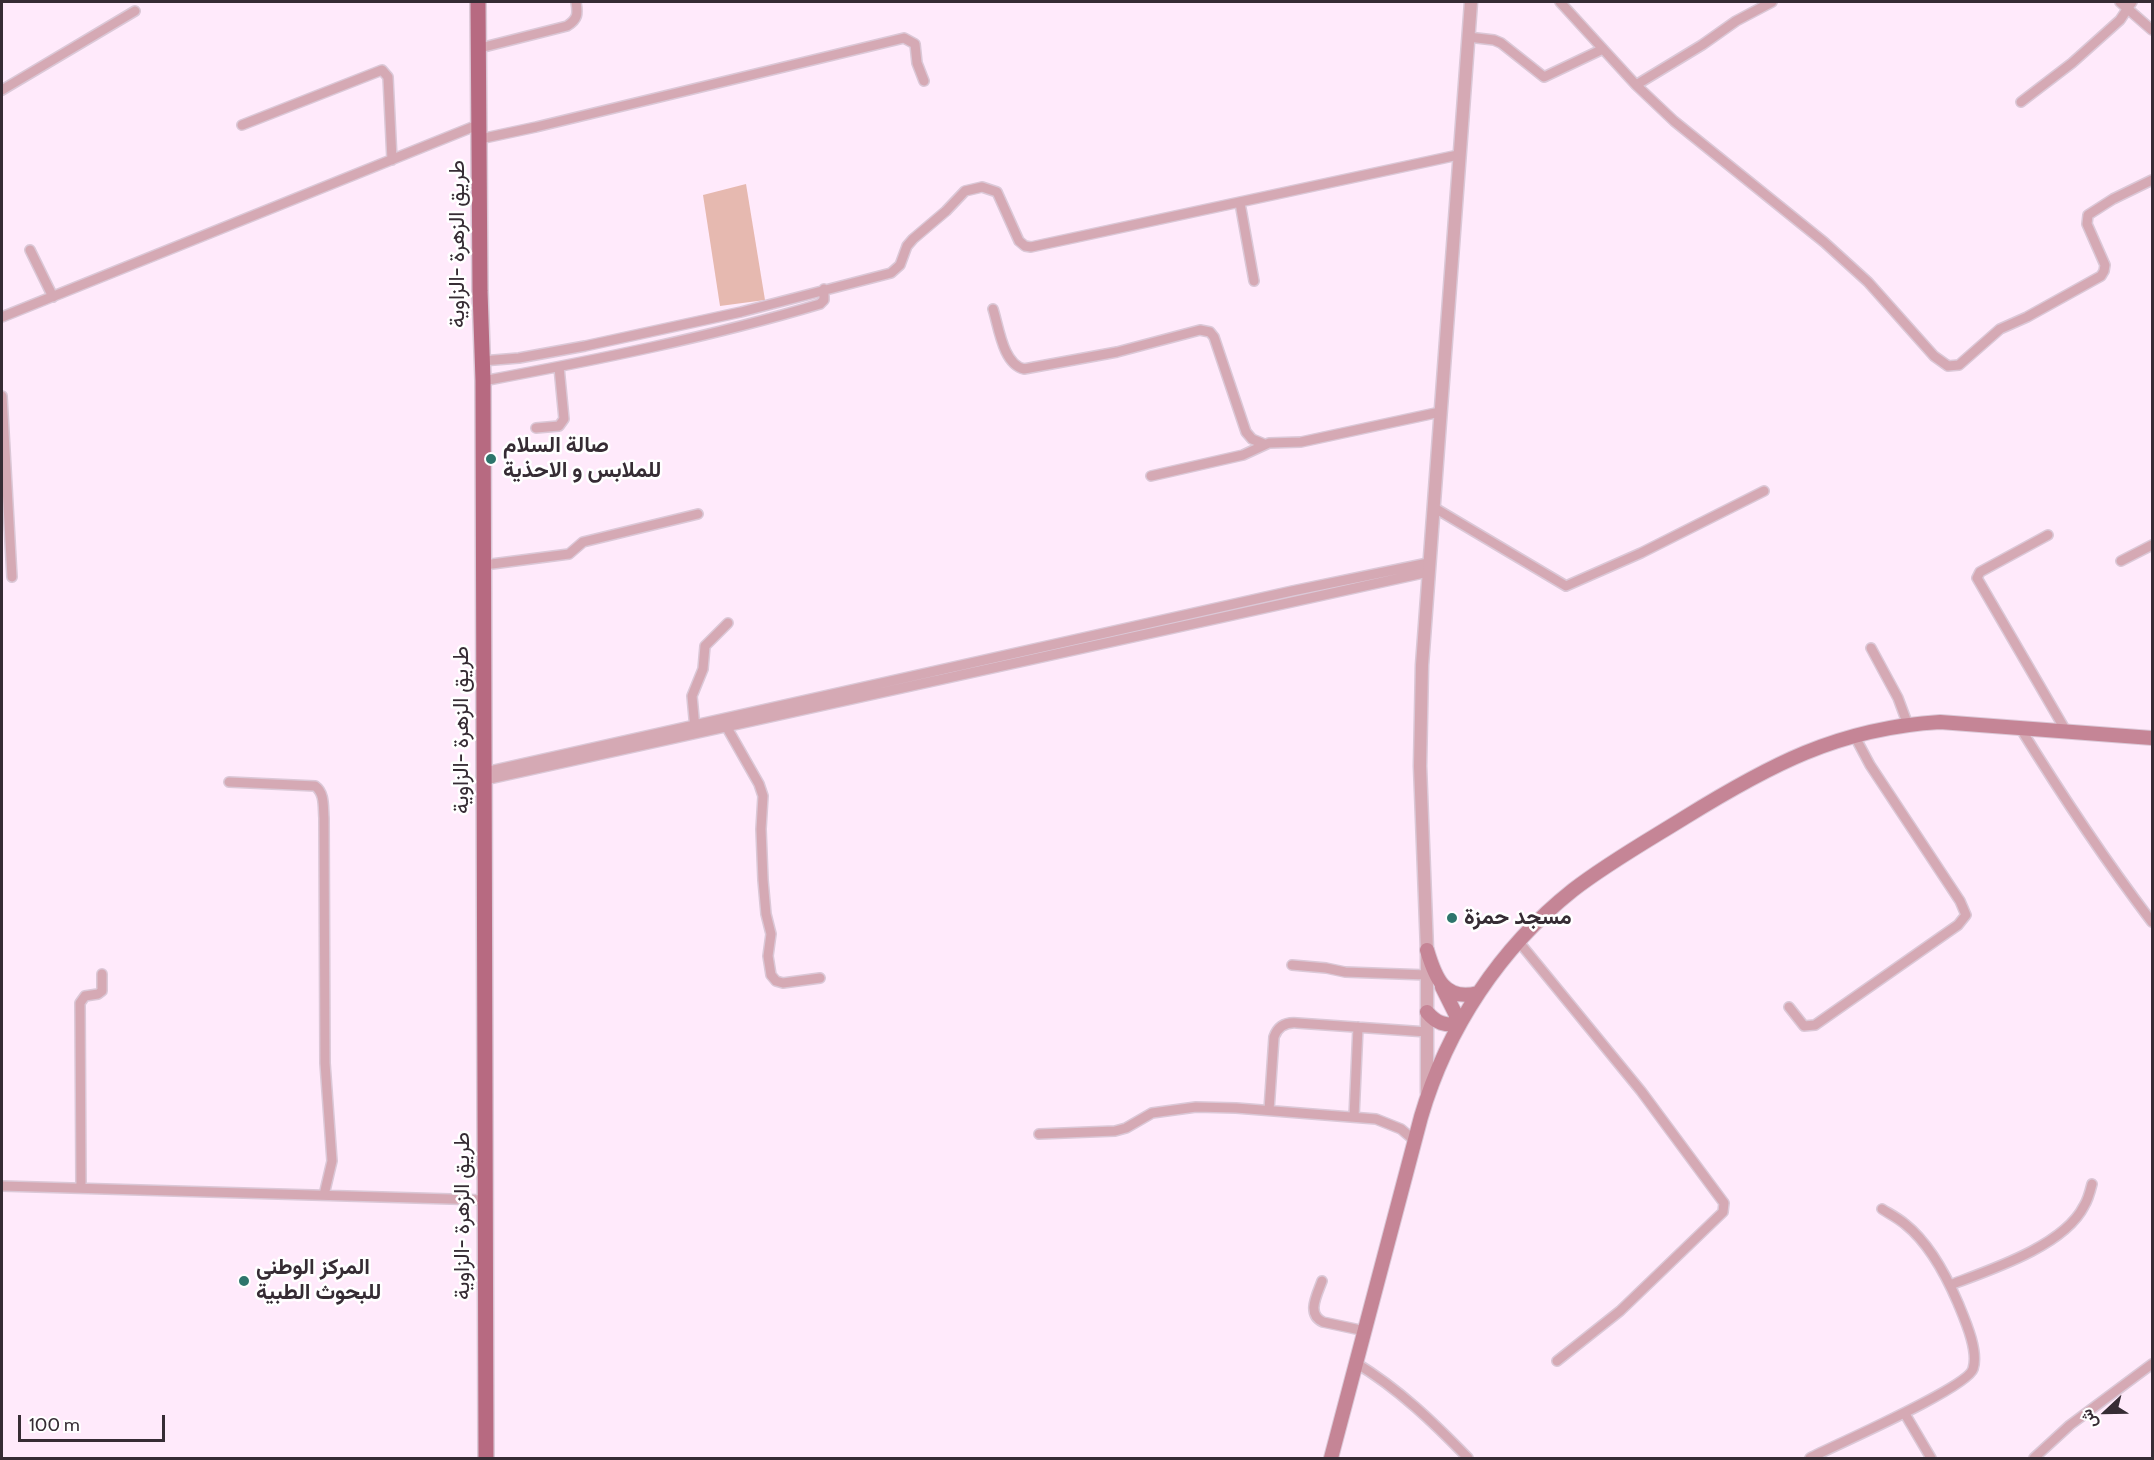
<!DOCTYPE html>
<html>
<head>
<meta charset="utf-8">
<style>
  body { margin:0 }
  #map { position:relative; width:2154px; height:1460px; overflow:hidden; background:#ffeafb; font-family:Cabin,Vazirmatn,sans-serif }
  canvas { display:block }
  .frame { position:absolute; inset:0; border:3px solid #362c34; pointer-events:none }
  .north { position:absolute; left:2076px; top:1382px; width:60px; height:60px; -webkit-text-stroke:4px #fff; paint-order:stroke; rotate:248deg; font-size:16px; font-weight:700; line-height:24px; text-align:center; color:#362c34 }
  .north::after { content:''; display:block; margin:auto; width:21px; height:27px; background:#362c34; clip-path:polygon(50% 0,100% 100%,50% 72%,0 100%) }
  .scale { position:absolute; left:18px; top:1415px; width:147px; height:27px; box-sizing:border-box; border:3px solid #362c34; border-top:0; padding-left:8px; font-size:18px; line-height:21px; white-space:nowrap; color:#362c34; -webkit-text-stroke:4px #fff; paint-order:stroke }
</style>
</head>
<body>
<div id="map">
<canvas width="2154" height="1460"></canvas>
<div class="frame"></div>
<div class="north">ش</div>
<div class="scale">100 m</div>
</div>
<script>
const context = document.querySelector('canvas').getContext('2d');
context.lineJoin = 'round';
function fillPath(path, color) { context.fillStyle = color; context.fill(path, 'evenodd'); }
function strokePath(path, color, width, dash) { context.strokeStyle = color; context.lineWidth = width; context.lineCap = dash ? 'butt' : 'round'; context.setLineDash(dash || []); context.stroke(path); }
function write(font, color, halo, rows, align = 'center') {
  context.font = font + ' Cabin,Vazirmatn,sans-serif'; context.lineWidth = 5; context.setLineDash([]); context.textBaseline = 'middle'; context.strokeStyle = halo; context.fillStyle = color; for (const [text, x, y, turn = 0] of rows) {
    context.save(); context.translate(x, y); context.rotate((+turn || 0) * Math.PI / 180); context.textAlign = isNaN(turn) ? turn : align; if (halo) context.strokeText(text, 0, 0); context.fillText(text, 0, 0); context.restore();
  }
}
fillPath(new Path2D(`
  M746 184 765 300 720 306 703 195Z`), '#e6b9b0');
const minor = new Path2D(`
  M1560 2 1636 85 1674 121 1824 242 1868 282 1934 356 1948 366 1959 365 2000 329 2027 317 2101 276 2104 271 2105 265 2087 224 2088 215 2113 199 2152 180
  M2120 2 2152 30
  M1468 37 1494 40 1501 43 1544 77 1603 49
  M480 48 567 26C578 19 578 14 576 2
  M1636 85 1702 45 1736 21 1772 2
  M2 90 135 11
  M2021 102 2072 63 2120 20 2132 2
  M242 125 382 70 388 77 392 160
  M480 139 536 127 904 38 915 44 917 63 924 81
  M1240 203 1254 281
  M30 250 53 297
  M993 309C999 328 1003 364 1024 369L1117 352 1200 330 1210 332 1214 337 1246 432 1252 439 1264 444
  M2 317 480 124
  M482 361 519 358 585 346 741 312 891 273 900 265 907 246 913 239 946 211 965 191 982 187 997 192 1019 241 1025 246 1031 247 1458 155
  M483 381C596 360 710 337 820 304L824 300V289
  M2 396 12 577
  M536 428 559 426 564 419 559 367
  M1151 476 1243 455 1269 443 1301 442 1440 412
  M1433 507 1566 586 1641 553 1764 491
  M2048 535 1980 572 1977 578 2066 731
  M2121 561 2152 545
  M484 565 569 554 583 542 698 514
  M1871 648 1898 698 1908 725
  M726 726 759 784 763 796 761 829 763 880 766 914 771 934 768 956 771 975 776 981 783 983 820 978
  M2019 726C2061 794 2104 859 2152 922
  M695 729 692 696 703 669 705 646 728 623
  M485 772 1292 591 1428 563
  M485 780 1428 572
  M229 782 315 786C325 793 323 807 324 818L325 1063 332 1161 324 1195
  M1519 942 1641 1091 1724 1203 1723 1212 1620 1311 1557 1361
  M1292 965 1326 968 1345 972 1427 975
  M1789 1007 1804 1026 1815 1025 1958 925 1966 915 1960 901 1870 765 1854 735
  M1269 1110 1274 1037C1278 1026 1286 1022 1297 1023L1427 1032
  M1354 1117 1358 1027
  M1039 1134 1115 1131 1126 1128 1152 1113 1196 1107 1236 1108 1376 1119 1401 1129 1415 1141
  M2 1186 485 1200
  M81 1187 80 1003 85 996 98 994 102 991V974
  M1322 1281C1317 1295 1306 1314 1323 1322L1365 1331
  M1950 1285C1990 1270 2064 1246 2084 1206 2088 1200 2090 1192 2092 1184
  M1356 1363C1399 1389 1434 1423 1468 1458
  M1905 1414 1931 1458
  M1810 1458C1835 1445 1967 1388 1973 1369 1979 1351 1965 1320 1958 1303 1946 1275 1930 1244 1905 1224 1898 1218 1890 1214 1882 1209
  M2034 1458 2070 1425 2152 1364`);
const tertiary = new Path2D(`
  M1427 1093V950L1420 766 1422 665 1471 2`);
const secondary = new Path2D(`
  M1427 950C1435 977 1444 1002 1478 993
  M1442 987 1460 1023
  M1427 1012C1436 1023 1445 1026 1459 1024
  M1331 1458 1421 1117C1447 1028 1500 948 1573 890 1608 863 1647 841 1684 818 1768 766 1838 728 1940 722L2152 738`);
const primary = new Path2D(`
  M478 2 480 291 483 381 486 1458`);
strokePath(minor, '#dbc8d7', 12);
strokePath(tertiary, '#dbc8d7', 15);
strokePath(secondary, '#dbc8d7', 16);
strokePath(primary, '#dbc8d7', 18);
strokePath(minor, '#d5a9b4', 9);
strokePath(tertiary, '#d5a9b4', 12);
strokePath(secondary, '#c58596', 14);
strokePath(primary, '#b76a81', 15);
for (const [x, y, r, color] of [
  [491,459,6,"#2e756c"],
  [1452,918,6,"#2e756c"],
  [244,1281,6,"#2e756c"]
]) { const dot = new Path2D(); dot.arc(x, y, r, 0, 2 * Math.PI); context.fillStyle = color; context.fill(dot); strokePath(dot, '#fff', 2); }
write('22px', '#362c34', '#fff', [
  ["طريق الزهرة -الزاوية",458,244,-90],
  ["طريق الزهرة -الزاوية",462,730,-90],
  ["طريق الزهرة -الزاوية",463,1216,-90]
]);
write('bold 22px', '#362c34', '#fff', [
  ["صالة السلام",503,446],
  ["للملابس و الاحذية",503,471],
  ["مسجد حمزة",1464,918],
  ["المركز الوطني",256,1268],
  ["للبحوث الطبية",256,1293]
], 'left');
</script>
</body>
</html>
